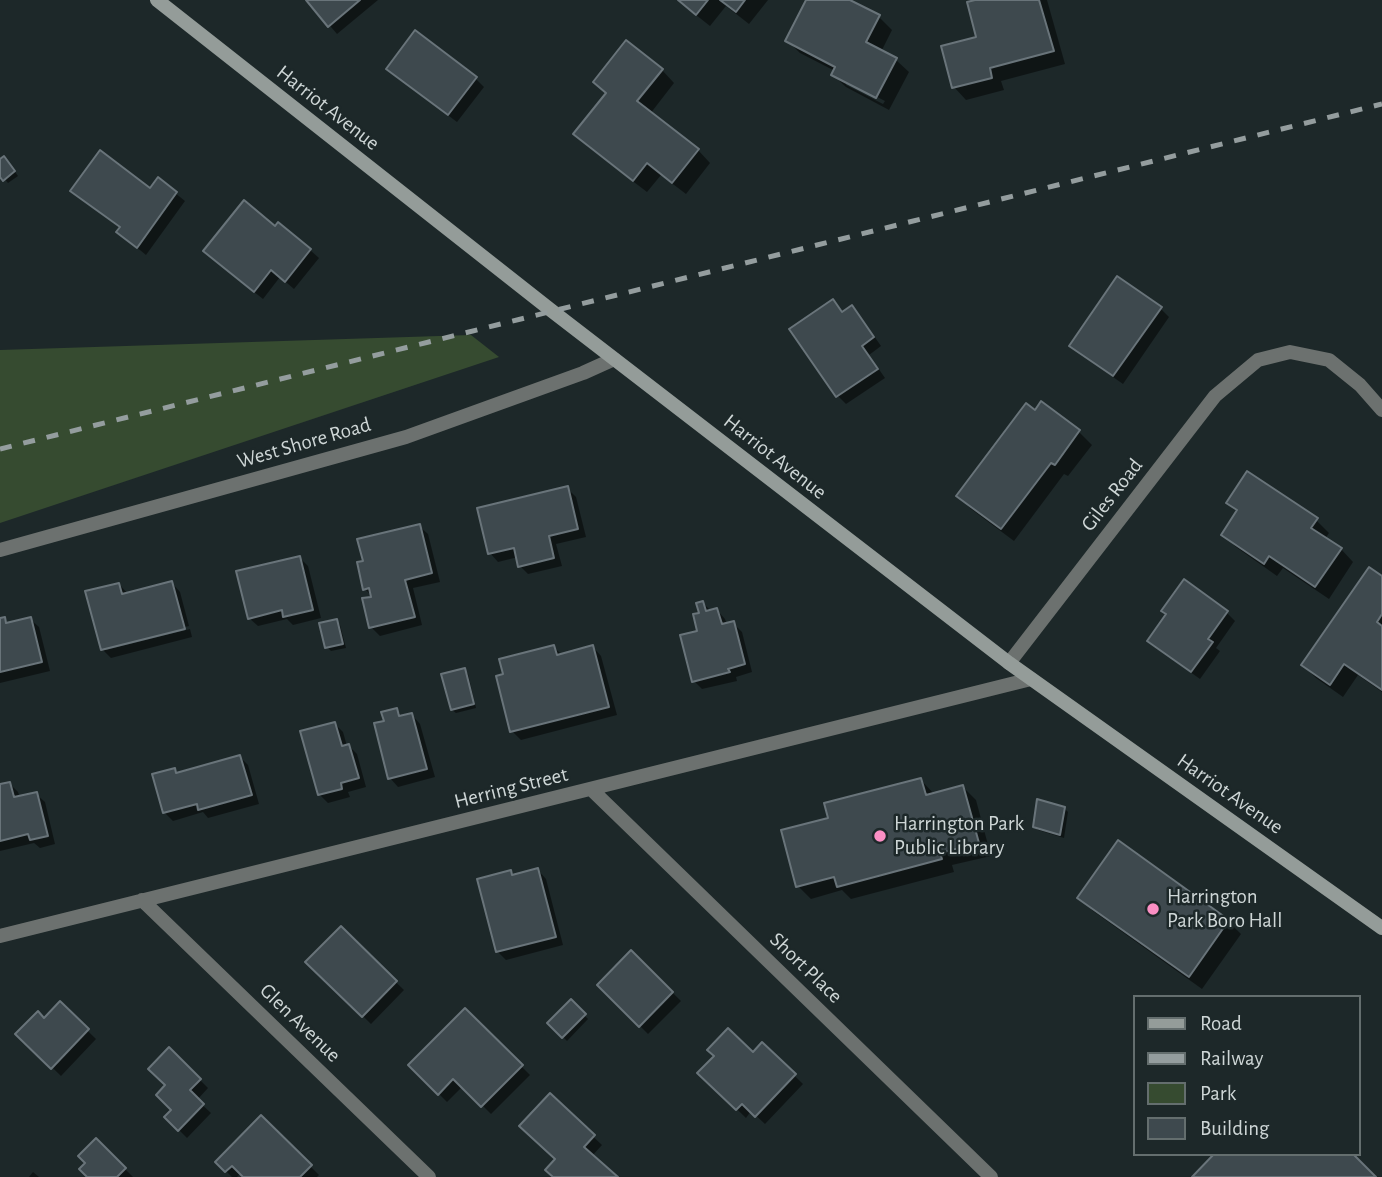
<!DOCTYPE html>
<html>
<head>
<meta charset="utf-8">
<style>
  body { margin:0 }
  #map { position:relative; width:1382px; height:1177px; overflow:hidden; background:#1d2829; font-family:"Alegreya Sans",sans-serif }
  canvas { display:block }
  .legend { position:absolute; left:1133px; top:995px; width:228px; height:161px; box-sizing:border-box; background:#1d2829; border:2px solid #646e6e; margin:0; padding:9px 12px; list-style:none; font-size:21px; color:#ced6d6 }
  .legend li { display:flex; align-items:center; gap:14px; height:35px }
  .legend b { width:35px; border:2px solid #646e6e }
</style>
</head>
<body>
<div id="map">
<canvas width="1382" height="1177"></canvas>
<ul class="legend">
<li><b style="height:9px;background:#949c99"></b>Road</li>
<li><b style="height:9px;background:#949d9e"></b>Railway</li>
<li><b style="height:19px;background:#364b30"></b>Park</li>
<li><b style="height:19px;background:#3e494e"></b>Building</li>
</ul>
</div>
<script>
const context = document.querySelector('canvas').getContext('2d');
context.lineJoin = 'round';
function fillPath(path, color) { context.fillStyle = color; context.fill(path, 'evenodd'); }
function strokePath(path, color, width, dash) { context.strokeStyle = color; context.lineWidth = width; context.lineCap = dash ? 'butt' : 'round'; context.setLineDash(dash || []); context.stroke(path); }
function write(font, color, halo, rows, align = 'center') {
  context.font = font + ' "Alegreya Sans",sans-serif'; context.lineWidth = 5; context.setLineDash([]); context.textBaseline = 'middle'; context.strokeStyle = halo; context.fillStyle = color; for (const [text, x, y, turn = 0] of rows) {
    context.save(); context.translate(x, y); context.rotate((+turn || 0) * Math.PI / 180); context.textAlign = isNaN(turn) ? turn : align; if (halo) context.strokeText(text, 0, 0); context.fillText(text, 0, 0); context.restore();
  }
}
fillPath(new Path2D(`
  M471 335 499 357 0 523V350Z`), '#364b30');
fillPath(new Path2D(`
  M308 0H378L337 34Z
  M677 0H768L749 24 726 6 710 26Z
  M808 0H846L879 17 892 30 881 52 896 60 909 72 889 110 846 87 833 75 835 71 800 53 787 40ZM846 81 885 101 883 104 846 85Z
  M982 0H1047L1065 64 1001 81 1004 90 966 100 954 87 978 38Z
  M662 70 674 83 650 114 698 150 710 163 686 194 661 175 647 192 588 147 576 134 607 94 595 82Z
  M397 77 475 78 484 87 457 122Z
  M0 161 8 162 18 176 8 183 0 174Z
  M159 180 185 201 146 255 118 232 121 229 81 199 72 191 150 190Z
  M276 228 310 250 319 258 294 289 280 277 263 299 214 260Z
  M833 301 844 313 851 308 860 316 881 346 869 355 885 378 846 404 838 396 792 330Z
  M1160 308 1169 317 1123 384 1080 354 1071 346Z
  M1042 403 1079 432 1092 445 1068 476 1064 474 1014 541 971 509 959 496Z
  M567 488 576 497 586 537 556 544 562 566 528 574 520 566 518 557 498 562 490 553Z
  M1229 503 1316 520 1329 533 1325 539 1341 549 1353 562 1329 599 1283 568 1277 576 1236 547 1223 535 1238 512Z
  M419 526 428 534 440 582 413 588 422 625 380 636 371 627 374 598 365 589V562Z
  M299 557 308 566 321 618 293 625 287 619 258 626 249 618Z
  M1382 579V692L1358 675 1343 697 1316 678 1303 665Z
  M172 583 180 592 189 626 106 647V650L190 629 192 637 111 658 102 649 119 584 128 594Z
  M703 603 712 612 717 610 725 619 727 625 733 623 742 632 752 672 736 677 737 681 702 689 694 681Z
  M1227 613 1235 621 1216 648 1220 651 1200 679 1158 649 1149 640Z
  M4 619 9 624 30 619 39 627 50 671 0 683V620Z
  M336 621 340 625 346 648 331 651 327 647Z
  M553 646 562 655 593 647 601 656 617 715 521 740 512 731Z
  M464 670 468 674 476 708 456 713 452 710Z
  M396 710 403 717 412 715 420 724 435 777 398 787 390 778 386 722Z
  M335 724 343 732 347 746H349L357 754 366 787 348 792 350 797 328 803 319 794Z
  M240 757 248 765 259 804 208 818 203 812 173 821 164 812 174 770 179 774Z
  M921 780 934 794 963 787 976 800 991 856 952 865 954 872 851 899 842 890 811 899 798 886 830 819Z
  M10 784 18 792 20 798 36 794 45 802 55 844 40 848 34 843 0 851V786Z
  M1064 808 1068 812 1064 838 1038 830 1034 826Z
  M538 870 546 879 563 945 506 960 497 951 510 872 515 876Z
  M1080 898 1228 921 1241 934 1202 989 1093 911Z
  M341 929 404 990 371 1024 308 962Z
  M631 952 681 1001 648 1034 599 985Z
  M571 1002 588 1019 567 1041 549 1023Z
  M60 1004 96 1039 61 1076 18 1034 44 1020Z
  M465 1010 530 1075 491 1114 463 1086 447 1102 410 1065Z
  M762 1044 803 1084 765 1124 751 1111 746 1118 700 1073 753 1054Z
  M169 1049 208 1088 197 1100 211 1113 187 1138 166 1117 173 1110 167 1086Z
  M550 1096 602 1145 592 1156 615 1177H555L557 1160Z
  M261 1117 319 1175 317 1177H245L241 1173 237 1177H232L217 1162Z
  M96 1140 133 1177H89L87 1163Z
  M33 1172 39 1177H29Z`), '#0007');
const building = new Path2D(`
  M306 0H360L328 27Z
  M678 0H708L696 15Z
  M720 0H745L736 12Z
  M806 0H850L880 15 866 42 897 58 876 98 831 75 835 67 785 41Z
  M975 0H1039L1054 51 990 68 992 78 952 88 941 46 976 37 967 2Z
  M415 30 477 77 448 115 386 69Z
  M626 40 663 69 637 101 699 149 672 183 647 163 633 181 573 134 606 93 593 82Z
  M100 150 150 188 158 177 177 192 137 248 116 232 120 227 70 191Z
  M4 156 15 171 3 181 0 177V159Z
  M244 200 275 226 278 222 311 249 285 282 271 270 254 292 203 251Z
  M1117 276 1162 307 1113 376 1069 346Z
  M833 299 842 312 852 305 874 337 862 346 878 369 836 397 789 329Z
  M1041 401 1080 430 1055 465 1051 463 1001 529 956 496 1026 403 1035 410Z
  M1247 471 1318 518 1311 528 1342 548 1315 587 1269 556 1264 564 1221 535 1237 510 1226 503Z
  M568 486 578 529 549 536 554 558 518 567 514 548 488 554 477 508Z
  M420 524 432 573 405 580 415 617 369 628 362 598 371 597 369 588 363 590 357 562 363 561 357 539Z
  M300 556 313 610 283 617 282 610 248 619 236 571Z
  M1369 567 1382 576V614L1377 622 1382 626V690L1344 664 1330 685 1301 665Z
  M1184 579 1228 611 1208 639 1213 642 1191 672 1147 641 1166 614 1161 611Z
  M172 581 185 629 101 650 85 591 119 583 122 594Z
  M703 601 706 611 717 608 722 624 734 621 745 664 728 669 730 672 692 682 680 635 697 631 693 614 699 613 696 603Z
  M5 617 6 623 31 617 42 662 0 672V618Z
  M337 619 343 644 325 648 319 623Z
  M554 645 557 655 593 645 609 707 510 732 496 676 503 674 499 659Z
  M465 668 474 704 451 710 441 674Z
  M397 708 399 716 412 713 427 769 388 779 374 723 384 721 381 712Z
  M335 722 342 746 349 744 359 778 341 783 342 789 318 795 300 731Z
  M240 755 252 795 198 810 197 804 163 813 152 774 175 768 176 773Z
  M921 778 926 795 963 785 979 843 940 853 942 859 837 887 834 877 796 887 781 830 828 818 824 803Z
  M10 782 14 797 37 792 48 836 30 840 28 834 0 841V784Z
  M1037 799 1065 807 1060 835 1033 827Z
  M1118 840 1229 920 1189 977 1077 898Z
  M538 868 556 937 496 952 477 879 511 870 512 875Z
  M341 926 397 981 362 1017 305 962Z
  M631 950 673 992 639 1027 597 985Z
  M571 999 586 1014 562 1038 547 1023Z
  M60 1001 89 1029 51 1069 15 1034 38 1011 44 1018Z
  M465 1008 523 1065 481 1107 453 1079 438 1095 408 1065Z
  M728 1028 753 1052 762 1042 796 1074 755 1117 742 1104 736 1110 697 1073 714 1056 707 1050Z
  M169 1047 201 1079 190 1090 204 1104 178 1131 164 1117 171 1110 156 1095 165 1085 148 1069Z
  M550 1093 595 1135 584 1147 618 1177H553L545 1170 555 1159 519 1126Z
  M261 1115 312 1165 300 1177H243L232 1166 225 1172 215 1162Z
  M96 1138 126 1168 117 1177H87L79 1169 85 1163 78 1156Z
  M1214 1154H1353L1376 1177H1192Z`);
fillPath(building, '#3e494e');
strokePath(building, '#69747a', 2);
strokePath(new Path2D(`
  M0 550 406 437 583 373 614 359
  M1009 663 1215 396 1258 360 1290 352 1329 360 1360 385 1382 410
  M592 790 991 1177
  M142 900 429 1177
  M0 936 1031 679`), '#6c716f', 14);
strokePath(new Path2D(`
  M157 0 552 311 1009 663 1382 928`), '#949c99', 14);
strokePath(new Path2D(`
  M0 449 1382 104`), '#949d9e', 5, [12, 12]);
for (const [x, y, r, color] of [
  [880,836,7,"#fb8fc4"],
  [1153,909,7,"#fb8fc4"]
]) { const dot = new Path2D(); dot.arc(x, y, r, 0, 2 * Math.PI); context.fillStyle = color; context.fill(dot); strokePath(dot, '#1d2829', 2.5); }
write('21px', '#ced6d6', '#1d2829', [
  ["Harriot Avenue",328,108,38],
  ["West Shore Road",304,443,-16],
  ["Harriot Avenue",775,457,38],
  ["Giles Road",1112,495,-52],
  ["Herring Street",511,788,-14],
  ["Harriot Avenue",1230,794,35],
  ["Short Place",806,968,44],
  ["Glen Avenue",300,1023,44]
]);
write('21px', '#ced6d6', '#1d2829', [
  ["Harrington Park",894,824],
  ["Public Library",894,848],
  ["Harrington",1167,897],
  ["Park Boro Hall",1167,921]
], 'left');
</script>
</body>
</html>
